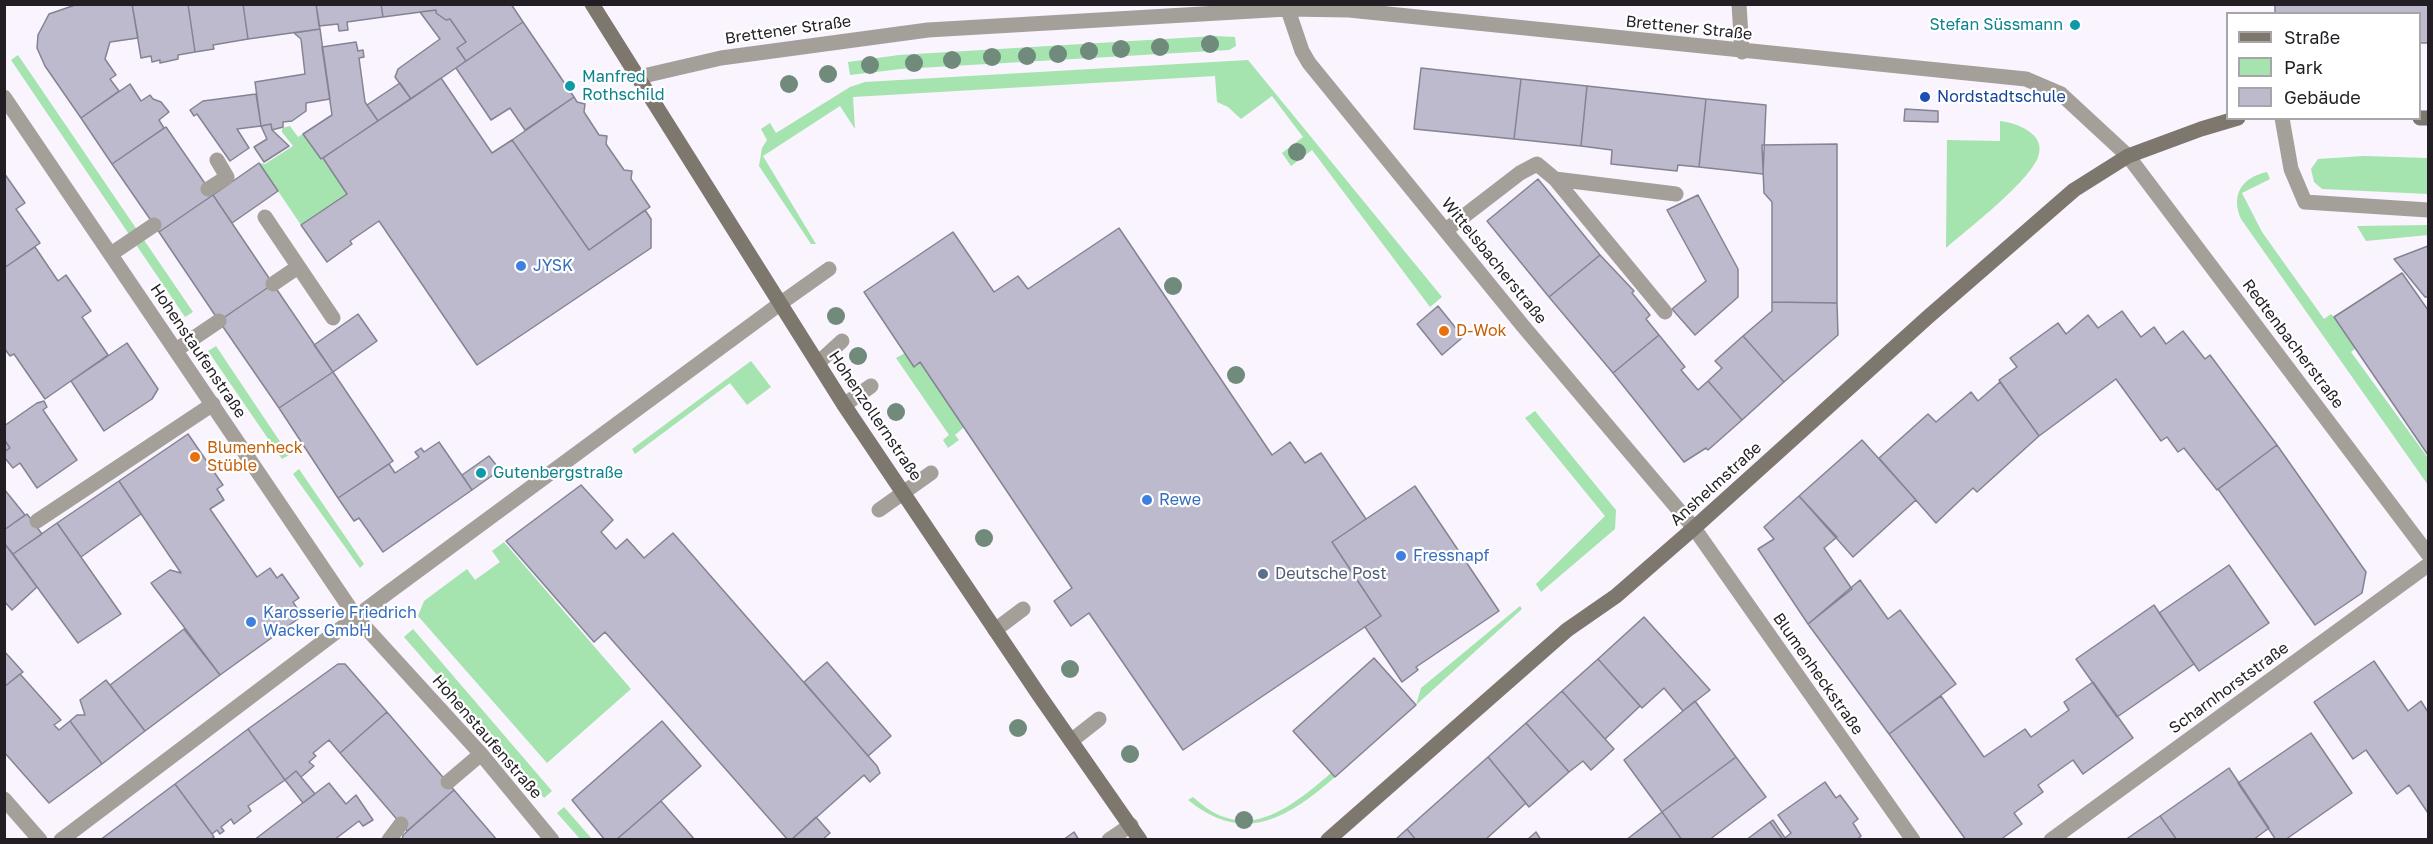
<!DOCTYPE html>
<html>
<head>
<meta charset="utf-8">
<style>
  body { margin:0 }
  #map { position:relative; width:2433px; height:844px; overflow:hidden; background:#f9f4fe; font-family:"Golos Text",sans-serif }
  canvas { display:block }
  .frame { position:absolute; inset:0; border:6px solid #221e24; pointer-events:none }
  .legend { position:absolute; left:2226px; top:12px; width:195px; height:108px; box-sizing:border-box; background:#fff; border:2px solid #a7a5a7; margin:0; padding:8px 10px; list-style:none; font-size:18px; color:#221e24 }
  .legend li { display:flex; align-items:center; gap:12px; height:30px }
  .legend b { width:30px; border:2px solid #a7a5a7 }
</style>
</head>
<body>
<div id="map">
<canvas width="2433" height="844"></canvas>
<div class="frame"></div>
<ul class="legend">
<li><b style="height:8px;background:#7d776d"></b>Straße</li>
<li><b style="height:16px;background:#a5e3af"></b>Park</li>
<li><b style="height:16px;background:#bcbacc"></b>Gebäude</li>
</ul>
</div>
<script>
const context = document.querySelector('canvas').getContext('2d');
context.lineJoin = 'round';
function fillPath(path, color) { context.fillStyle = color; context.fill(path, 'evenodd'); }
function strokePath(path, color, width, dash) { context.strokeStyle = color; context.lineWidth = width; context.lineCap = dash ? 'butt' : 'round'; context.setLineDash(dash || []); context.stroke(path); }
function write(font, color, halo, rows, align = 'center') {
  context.font = font + ' "Golos Text",sans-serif'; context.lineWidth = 4.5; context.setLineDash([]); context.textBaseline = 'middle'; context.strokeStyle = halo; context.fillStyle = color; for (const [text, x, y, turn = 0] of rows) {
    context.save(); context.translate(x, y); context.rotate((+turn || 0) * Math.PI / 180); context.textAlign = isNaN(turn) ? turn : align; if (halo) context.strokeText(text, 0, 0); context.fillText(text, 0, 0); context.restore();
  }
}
fillPath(new Path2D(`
  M1215 36 1235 37 1236 46 1229 50 901 69 850 75 848 62 899 55Z
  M18 55 193 312 185 317 11 60Z
  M1248 60 1442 297 1430 307 1312 150 1291 166 1282 153 1303 137 1272 96 1241 119 1228 107 1217 102 1215 76 853 97 855 129 840 106 763 156 816 244H811L759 166 762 148 767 140 761 129 770 123 776 133 850 87 865 82Z
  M2000 121C2017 123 2047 134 2038 157 2029 182 1968 229 1946 248L1947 140 2000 141Z
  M290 126 298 137 303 134 321 159 323 158 347 194 301 225 259 163 265 164 293 146 282 132V128Z
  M2364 156 2428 158V194L2322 189 2314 182 2311 169 2318 159Z
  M2267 172 2270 179 2242 193 2262 232 2324 319 2331 314 2334 317 2356 348 2351 352 2428 458V485L2241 219C2230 194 2243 177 2267 172Z
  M2428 225V235L2366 241 2357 226Z
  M216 346 289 455 282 459 208 351Z
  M905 353 914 366 920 362 964 427 955 435 959 440 948 448 943 440 949 435 896 358Z
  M751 361 771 387 747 405 730 383 635 454 632 449Z
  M1535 411 1616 510 1615 529 1541 592 1536 584 1605 516 1525 418Z
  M299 469 364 564 360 568 293 474Z
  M504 542 631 689 547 763 418 616 424 601 467 569 475 580 500 562 492 551Z
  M1520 606 1522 609 1416 705 1421 688Z
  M413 629 552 791 544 798 404 637Z
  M1331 773 1335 777C1285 821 1242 844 1188 800L1193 797C1243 844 1285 813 1331 773Z
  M564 807 592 839H580L557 813Z`), '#a5e3af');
const building = new Path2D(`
  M78 4H132L138 38 110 42 105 59 116 75 110 79 119 91 81 118 45 66 37 48 38 35 49 14Z
  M132 4H188L195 52 178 55V59L160 63V60L152 62 151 56 141 58Z
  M188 4H243L248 39 213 45 214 49 195 52Z
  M243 4H316L320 29 248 39Z
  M316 4H381L383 17 347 22 348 30 339 31 338 24 319 26Z
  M381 4H511L523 22 466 61 457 48 466 42 450 19 446 20 436 13V10L383 17Z
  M2275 4H2428V43H2420V14H2275Z
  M436 10V13L446 20 450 19 466 42 457 48 466 61 411 99 395 77 398 69 440 39 420 12Z
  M523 22 574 97 525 130 510 108 491 120 456 68Z
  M320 29 330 99 306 103V111L292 121 283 122V127L272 130 271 124 261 126 255 82 305 74 301 39 294 33Z
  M356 42 358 51 363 50 364 57 359 58 365 102 378 121 321 159 303 134 332 115 322 47Z
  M1421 68 1521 79 1514 139 1414 129Z
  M441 78 492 153 512 140 589 250 645 210 651 219V248L477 365 379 221 350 241 352 244 327 262 301 225 347 194 323 158Z
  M1521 79 1587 86 1581 146 1514 139Z
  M400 83 411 99 378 121 367 105Z
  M130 84 141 101 150 95 153 99 161 102 169 112 159 120 164 128 112 164 81 118Z
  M1587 86 1706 99 1699 167 1678 165 1677 171 1611 164 1612 150 1581 146Z
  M256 94 261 126 237 129 249 148 230 161 197 114 194 116 190 110 203 101Z
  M574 97 577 102 585 104 584 112 599 135 607 136 606 144 624 170 632 171 631 179 650 207 589 250 512 140Z
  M1706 99 1766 105 1763 174 1699 167Z
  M1905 109 1938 111V122L1904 121Z
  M271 124 272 130 289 146 264 162 254 147 267 139 261 126Z
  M166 127 213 195 159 232 112 164Z
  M1837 144V303L1772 302V202L1764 193 1762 145Z
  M259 163 278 191 232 223 213 195Z
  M4 173 25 203 16 209 40 243 4 268Z
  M1538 179 1600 255 1549 297 1487 221Z
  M213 195 273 284 219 321 159 232Z
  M1698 195 1738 269V297L1695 335 1672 309 1706 281 1667 210Z
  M1119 228 1272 455 1290 442 1305 463 1321 453 1366 519 1332 542 1381 616 1183 750 1089 613 1071 626 1054 601 1072 588 920 362 914 367 864 292 953 232 994 292 1018 276 1028 289Z
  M2428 246V297H2425L2394 259Z
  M35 247 58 281 66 275 91 311 82 317 108 355 45 399 14 354 10 356 4 348V268Z
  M1600 255 1634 291 1632 293 1650 315 1646 319 1659 335 1613 373 1549 297Z
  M2402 273 2428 310V455L2334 317Z
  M273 284 333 372 279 408 219 321Z
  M1772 302 1837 303 1838 335 1784 382 1743 336 1772 311Z
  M1438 306 1463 337 1442 355 1417 324Z
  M2122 311 2141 337 2154 327 2166 344 2183 331 2205 359 2210 355 2277 445 2217 490 2184 448 2178 452 2167 437 2161 441 2116 379 2039 436 1999 380 2017 367 2010 358 2058 323 2066 334 2088 315 2098 328Z
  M358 314 377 341 333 372 314 345Z
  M1659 335 1685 367 1681 370 1698 390 1708 381 1742 420 1708 450 1706 448 1684 462 1613 373Z
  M1743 336 1784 382 1742 420 1708 381 1722 368 1715 361Z
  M127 343 158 389 152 399 104 431 71 381Z
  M333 372 393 461 338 498 279 408Z
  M2000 382 2039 436 1977 492 1973 488 1936 523 1879 458 1928 414 1936 422 1971 392 1978 401Z
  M44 401 47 407 43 410 77 460 37 488 20 463 13 468 4 457V452L10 448 4 439V426L37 403Z
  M188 434 223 485 217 489 224 500 210 509 257 577 270 568 277 578 282 574 299 598 293 602 302 616 220 675 151 583 170 570 181 573 119 481Z
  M4 439 10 448 4 452Z
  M1862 440 1916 500 1853 557 1799 496Z
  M439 442 472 490 383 552 359 518 354 521 338 498 389 464 395 473 419 457 415 452 421 448 424 452Z
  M2277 445 2366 572 2362 593 2315 625 2218 489Z
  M489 456 500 470 472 490 462 475Z
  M119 481 141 514 81 557 57 523Z
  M581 485 613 520 601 532 616 549 627 539 644 558 673 533 877 766 880 773 870 782 864 775 791 840H788L605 632 594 642 506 541Z
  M1415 486 1499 611 1416 667 1418 670 1402 682 1365 627 1381 616 1332 542Z
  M4 489 25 515 4 530Z
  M1799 496 1837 537 1824 548 1852 589 1808 624 1758 549 1774 539 1764 527Z
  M27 514 42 534 13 554 4 543V530Z
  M57 523 121 614 78 643 13 554Z
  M5 544 37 587 12 610 4 601Z
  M2229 565 2269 623 2199 671 2159 613Z
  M1860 580 1888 619 1900 610 1956 684 1889 734 1808 624Z
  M2154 605 2194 664 2117 717 2076 659Z
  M1644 617 1710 690 1683 711 1664 688 1642 708 1598 659Z
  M184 629 220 675 145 731 110 685Z
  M4 651 23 672 4 687Z
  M1374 658 1416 705 1335 777 1293 731Z
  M1598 659 1640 706 1605 739 1562 691Z
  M2374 661 2408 711 2421 701 2428 712V813L2409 785 2397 794 2366 750 2353 759 2314 702Z
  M827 662 891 736 868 756 804 682Z
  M338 664H345L387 712 340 753 329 740 313 753 316 756 309 762 314 766 301 777 296 771 285 780 248 729Z
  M20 674 61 720 54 725 59 730 70 721 102 764 49 803 4 752V687Z
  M106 680 145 731 102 764 70 721 77 715H85L80 700Z
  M2093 682 2133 738 2083 774 2073 760 2038 785 2043 792 2014 813 2022 824 2000 840H1966L1889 734 1941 696 1984 757 2025 729 2031 737 2069 710 2064 702Z
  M1562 691 1614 749 1591 770 1583 761 1569 772 1526 723Z
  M1695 701 1736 757 1662 812 1624 760Z
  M387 712 454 790 407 831 340 753Z
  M662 721 701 766 616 840H605L572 800Z
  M1526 723 1569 772 1529 807 1488 757Z
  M248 729 285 780 248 806 251 811 234 824 231 819 221 827 224 831 220 834 217 830 212 834 175 784Z
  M2311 733 2352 793 2285 840H2276L2238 783Z
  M1488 757 1526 803 1485 840H1416L1407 829Z
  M1736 757 1766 797 1709 840H1682L1662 812Z
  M2229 768 2269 828 2253 840H2177L2160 816Z
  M296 771 315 794 303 803 285 780Z
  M1825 782 1836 798 1840 795 1858 819 1853 823 1861 836 1857 840H1783L1770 822 1773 820 1785 838 1791 833 1778 815Z
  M329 783 346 804 356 795 373 820 363 826 359 821 334 840H254Z
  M175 784 212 834 214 837 210 840H100Z
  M454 790 497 840H402L403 835Z
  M661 801 695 840H616Z
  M1662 812 1682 840H1626Z
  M2160 816 2177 840H2125Z
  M816 817 830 833 822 840H791Z
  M1770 822 1783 840H1746Z
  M1407 829 1416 840H1395Z
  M1074 832 1079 840H1063Z
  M1536 832 1541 840H1527Z`);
fillPath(building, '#bcbacc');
strokePath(building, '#848393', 1.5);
strokePath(new Path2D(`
  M1555 179 1665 312
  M208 189 227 177 217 160
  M265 217 333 318
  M1446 230 1520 173 1537 164 1555 179 1676 194
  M111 254 154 225
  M273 284 298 267
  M781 303 829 269
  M176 350 219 321
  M818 363 842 341
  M844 405 871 386
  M879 510 931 473
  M37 521 213 404
  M995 630 1023 609
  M1071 741 1099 719
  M448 782 481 754
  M389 840 401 824
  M1109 840 1131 825`), '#a4a099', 15);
strokePath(new Path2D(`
  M1286 4 1302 51 1309 63 1523 326 1694 528 1913 840
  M1739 4 1742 52
  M639 77 721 58 928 30 1287 9 1349 10 2026 79 2061 94 2128 156 2428 554
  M4 97 356 617 481 754 552 840
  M2282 118 2291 169 2305 202 2428 210
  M4 799 40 840
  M61 840 389 592 781 303
  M2051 840 2428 565`), '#a4a099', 15);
strokePath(new Path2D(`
  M592 4 844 405 1039 695 1140 840
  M2420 118H2428
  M1328 840 1567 630 1616 596 1694 528 1928 317 2074 190 2128 156 2201 129 2238 118`), '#7d776d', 15);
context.fillStyle = '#708a7b';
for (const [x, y] of [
  [1210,44],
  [1160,47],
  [1121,49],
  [1089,51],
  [1058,54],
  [1027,56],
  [992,57],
  [952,60],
  [914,63],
  [870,65],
  [828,74],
  [789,84],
  [1297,152],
  [1173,286],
  [836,316],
  [858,356],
  [1236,375],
  [896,412],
  [984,538],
  [1070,669],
  [1018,728],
  [1130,754],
  [1244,820]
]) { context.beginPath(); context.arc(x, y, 9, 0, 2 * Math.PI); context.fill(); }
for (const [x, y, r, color] of [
  [2075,25,6,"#0f9aa8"],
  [570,86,6,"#0f9aa8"],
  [1925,97,6,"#1a4fb4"],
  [521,266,6,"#3f7fe0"],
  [1444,331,6,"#e8710a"],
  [195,457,6,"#e8710a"],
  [481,473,6,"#0f9aa8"],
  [1147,500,6,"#3f7fe0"],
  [1401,556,6,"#3f7fe0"],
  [1263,574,6,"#5c6f8a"],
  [251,622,6,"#3f7fe0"]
]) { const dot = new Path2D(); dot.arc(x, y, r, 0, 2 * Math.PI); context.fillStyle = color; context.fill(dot); strokePath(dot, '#fff', 2); }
write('16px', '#0d838f', '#fff', [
  ["Stefan Süssmann",2063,25,"right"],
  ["Manfred",582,77],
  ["Rothschild",582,95],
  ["Gutenbergstraße",493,473]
], 'left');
write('16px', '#221e24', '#fff', [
  ["Brettener Straße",1689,28,6],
  ["Brettener Straße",788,30,-8],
  ["Wittelsbacherstraße",1494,261,51],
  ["Redtenbacherstraße",2293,344,53],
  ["Hohenstaufenstraße",198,351,56],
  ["Hohenzollernstraße",875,416,56],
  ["Anshelmstraße",1716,484,-42],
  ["Blumenheckstraße",1818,674,55],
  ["Scharnhorststraße",2229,688,-36],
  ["Hohenstaufenstraße",487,737,49]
]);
write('16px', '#164399', '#fff', [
  ["Nordstadtschule",1937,97]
], 'left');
write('16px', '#366cbe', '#fff', [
  ["JYSK",533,266],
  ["Rewe",1159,500],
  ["Fressnapf",1413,556],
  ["Karosserie Friedrich",263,613],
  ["Wacker GmbH",263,631]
], 'left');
write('16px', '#c56008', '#fff', [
  ["D-Wok",1456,331],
  ["Blumenheck",207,448],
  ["Stüble",207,466]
], 'left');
write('16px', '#4e5e75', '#fff', [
  ["Deutsche Post",1275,574]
], 'left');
</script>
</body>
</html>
